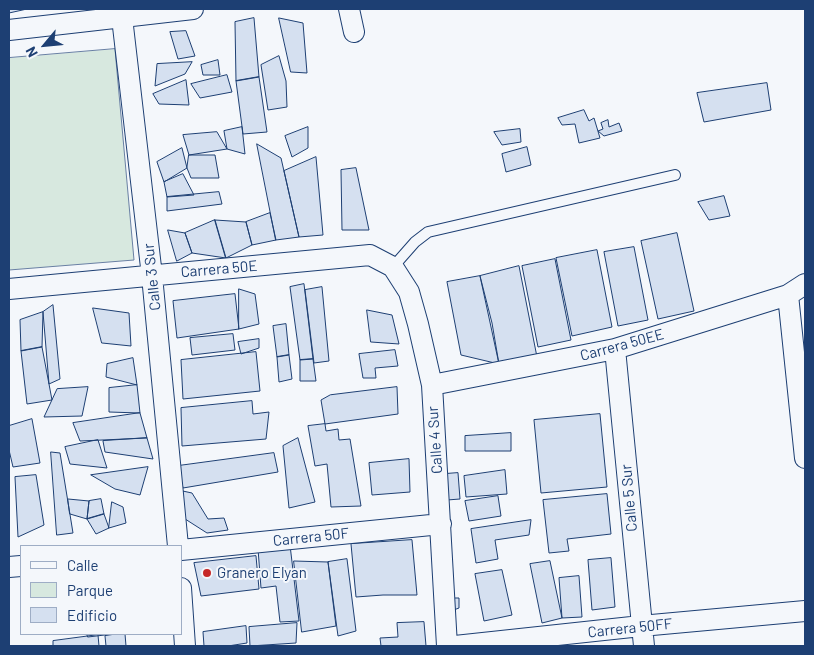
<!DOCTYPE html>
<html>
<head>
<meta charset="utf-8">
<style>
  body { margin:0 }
  #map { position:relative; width:814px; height:655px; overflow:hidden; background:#f4f7fb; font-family:Barlow,sans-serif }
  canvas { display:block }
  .frame { position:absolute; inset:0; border:10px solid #1d3f73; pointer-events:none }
  .legend { position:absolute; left:20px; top:545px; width:162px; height:90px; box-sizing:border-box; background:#f4f7fb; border:1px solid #9eadc5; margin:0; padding:6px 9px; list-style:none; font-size:15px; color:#1d3f73 }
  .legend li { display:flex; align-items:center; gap:10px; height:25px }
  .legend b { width:25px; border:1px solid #9eadc5 }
  .north { position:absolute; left:20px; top:20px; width:50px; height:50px; -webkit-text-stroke:4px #f4f7fb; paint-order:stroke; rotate:242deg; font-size:14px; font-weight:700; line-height:20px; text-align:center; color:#1d3f73 }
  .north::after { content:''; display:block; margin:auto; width:18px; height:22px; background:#1d3f73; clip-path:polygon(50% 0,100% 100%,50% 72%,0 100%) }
</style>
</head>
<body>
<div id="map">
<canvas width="814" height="655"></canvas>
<div class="frame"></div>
<ul class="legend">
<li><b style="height:6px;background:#f4f7fb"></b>Calle</li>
<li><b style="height:14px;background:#d7e8df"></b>Parque</li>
<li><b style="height:14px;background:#d5e0f0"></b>Edificio</li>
</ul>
<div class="north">N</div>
</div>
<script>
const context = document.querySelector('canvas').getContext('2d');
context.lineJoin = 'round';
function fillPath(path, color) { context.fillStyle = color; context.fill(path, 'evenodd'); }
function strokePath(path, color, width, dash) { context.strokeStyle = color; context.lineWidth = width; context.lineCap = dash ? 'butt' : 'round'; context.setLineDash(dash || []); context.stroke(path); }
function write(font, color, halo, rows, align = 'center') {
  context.font = font + ' Barlow,sans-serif'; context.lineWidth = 4; context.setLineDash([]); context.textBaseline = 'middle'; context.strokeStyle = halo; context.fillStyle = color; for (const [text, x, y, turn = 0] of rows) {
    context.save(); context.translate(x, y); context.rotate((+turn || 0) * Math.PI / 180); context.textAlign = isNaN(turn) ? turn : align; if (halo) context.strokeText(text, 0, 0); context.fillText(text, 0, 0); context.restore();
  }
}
const green = new Path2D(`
  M115 49 134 260 9 270V58Z`);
fillPath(green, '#d7e8df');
strokePath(green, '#687fa3', 1);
const building = new Path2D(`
  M9 9H27L9 13Z
  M254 18 259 77 236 81 235 22Z
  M279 18 303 23 307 73 291 72Z
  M186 31 195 56 178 59 170 32Z
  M279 56 286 81 287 107 268 110 261 65Z
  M218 60 220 75H203L201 65Z
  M192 62 185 74 155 86 157 64Z
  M227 75 232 92 200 98 191 84Z
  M259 77 267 132 243 134 236 81Z
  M186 80 189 105 159 104 153 94Z
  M767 83 771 110 704 122 697 93Z
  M584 110 589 121 594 118 600 138 579 143 575 124 562 125 558 118Z
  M608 120 609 127 619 123 622 131 604 136 598 131 603 129 601 123Z
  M242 127 245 154 227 149 224 131Z
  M308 127V148L292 157 285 136Z
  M520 129 521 142 502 145 494 132Z
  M217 132 227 149 189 155 183 135Z
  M257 144 281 158 299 237 276 240Z
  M527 147 531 165 506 172 502 154Z
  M182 148 187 168 164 182 157 162Z
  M189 155H215L219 178H191L187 168Z
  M316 157 323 235 299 237 284 171Z
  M356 168 369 230H342L341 170Z
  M183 174 194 195 167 197 164 182Z
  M219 192 222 204 167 211V197Z
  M724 196 730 216 709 220 698 202Z
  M270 213 276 240 252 245 246 222Z
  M215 220 226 258 192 253 185 233Z
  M215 220 246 222 252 245 226 258Z
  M168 230 185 233 192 253 177 261Z
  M677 233 694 311 658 319 641 241Z
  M634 247 648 320 618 326 604 252Z
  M597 250 612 327 572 336 556 258Z
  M555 259 571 340 538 347 522 266Z
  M519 266 537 357 499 364 492 323 480 276Z
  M480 276 499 364 461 355 447 282Z
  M304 284 313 359 300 360 290 287Z
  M322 287 329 361 314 363 305 290Z
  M239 289 255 294 259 324 239 329Z
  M235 294 239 329 177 338 173 301Z
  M53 305 60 379 49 384 43 312Z
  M93 308 129 313 131 346 102 343Z
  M367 310 392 315 399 344 371 342Z
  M43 312 42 347 21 351 20 320Z
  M286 324 289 355 277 357 273 326Z
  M233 334 235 350 192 355 190 338Z
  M259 339V348L241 354 238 342Z
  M42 347 52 400 27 404 21 351Z
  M395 350 398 366 375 368 376 378H363L359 354Z
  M256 352 260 391 183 399 181 360Z
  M289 355 292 379 279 382 277 357Z
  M133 358 137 385 106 377 107 364Z
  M313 359 316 381H300V360Z
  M137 385 140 413 109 412V388Z
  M88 387 82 416 44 417 57 389Z
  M397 387 398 414 325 424 321 400 330 395Z
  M252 401 253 414 269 412 266 439 182 446 181 408Z
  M140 413 147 438 80 441 73 423Z
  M600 414 607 487 541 493 534 420Z
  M32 419 40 463 13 467 9 450V426Z
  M325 424 326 431 338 429 339 440 350 439 361 506 331 507 327 464 315 466 308 426Z
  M511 433V451H465V436Z
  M147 438 153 459 105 452 103 441Z
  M298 438 315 502 289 508 283 446Z
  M98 440 107 468 70 464 65 447Z
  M51 452 60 453 73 533 57 535Z
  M274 453 278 472 183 488 178 466Z
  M409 459 410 492 372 495 369 463Z
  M148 467 140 495 115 489 91 475Z
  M505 470 507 494 466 497 464 476Z
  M458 473 460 499 447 500 445 474Z
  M36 475 44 525 18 537 15 477Z
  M178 490 192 493 208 519 224 518 228 530 207 533 182 517Z
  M607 494 611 534 567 539 569 551 549 553 543 500Z
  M498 496 501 516 469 521 465 501Z
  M68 499 89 501 87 519 70 514Z
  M101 499 104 514 87 519 89 501Z
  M112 502 123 507 126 523 109 528Z
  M104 514 109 528 96 534 87 519Z
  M531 520 529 535 495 540 498 559 476 563 471 529Z
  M412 540 417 595H383L356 597 351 544Z
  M290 545 299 621 280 622 276 586 261 588 258 549Z
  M256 556 259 589 201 596 194 563Z
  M611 558 615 607 592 610 588 560Z
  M347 559 356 631 338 636 328 562Z
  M294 561 328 562 336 626 302 632Z
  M550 561 562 618 542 623 530 564Z
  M502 570 512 615 484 621 475 574Z
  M579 576 582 617 562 618 559 578Z
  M452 598H459V608L451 611Z
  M424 622 426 646H381L380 638 398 637 397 623Z
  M297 623 296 643 250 646 249 627Z
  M246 626 247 643 228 646H204L203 632Z
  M87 634H113L88 637Z
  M116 634H125L126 646H106L105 636Z
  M98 635 99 646H53V641Z`);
fillPath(building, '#d5e0f0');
strokePath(building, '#1d3f73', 1);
const lane = new Path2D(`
  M393 267 415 242 428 232 675 175`);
const street = new Path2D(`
  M121 9 152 276 178 546
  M349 9 354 32
  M9 30 193 9
  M9 289 370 255 393 267 409 292 418 324 432 385 447 646
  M788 295 805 458
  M615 349 644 646
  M432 385 615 349 788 295 805 284
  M181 550 441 524
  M9 567 21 566
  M181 588 185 646
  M455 646 641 626 805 611`);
strokePath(lane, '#1d3f73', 12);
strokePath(street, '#1d3f73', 22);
strokePath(lane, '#f4f7fb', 10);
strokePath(street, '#f4f7fb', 20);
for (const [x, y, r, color] of [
  [207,573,5,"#c62828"]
]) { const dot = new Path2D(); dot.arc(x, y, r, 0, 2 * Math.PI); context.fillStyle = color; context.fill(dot); strokePath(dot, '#f4f7fb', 2); }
write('15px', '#1d3f73', '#f4f7fb', [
  ["Carrera 50E",219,269,-5],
  ["Calle 3 Sur",152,277,-96],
  ["Carrera 50EE",622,345,-15],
  ["Calle 4 Sur",435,440,-94],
  ["Calle 5 Sur",629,498,-95],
  ["Carrera 50F",311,537,-6],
  ["Carrera 50FF",630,628,-6]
]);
write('15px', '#1d3f73', '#f4f7fb', [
  ["Granero Elyan",217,573]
], 'left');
</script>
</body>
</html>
